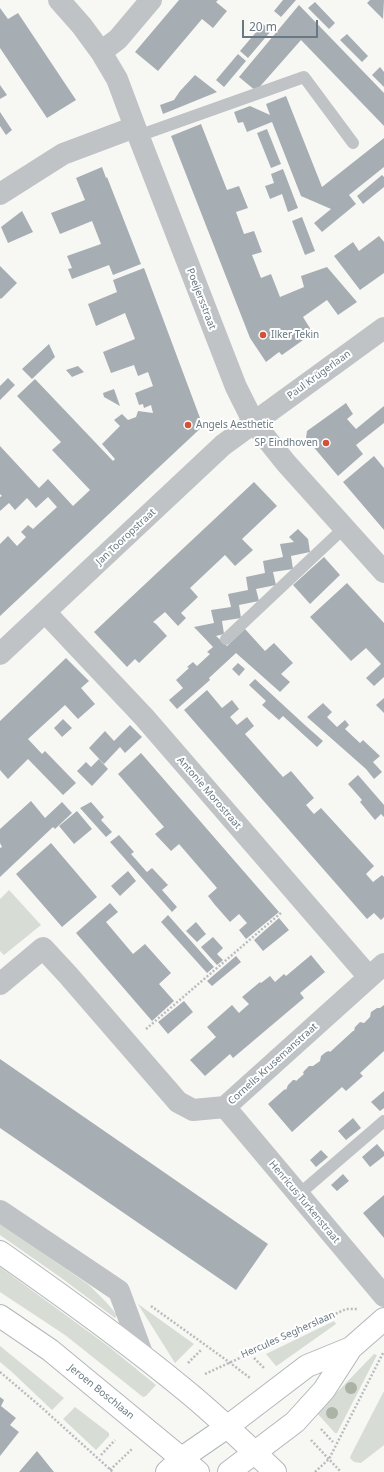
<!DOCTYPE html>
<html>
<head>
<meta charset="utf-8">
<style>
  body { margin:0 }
  #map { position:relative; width:384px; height:1472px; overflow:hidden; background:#f7f7f4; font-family:"Noto Sans",sans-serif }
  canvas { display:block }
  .scale { position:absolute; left:242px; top:20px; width:76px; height:18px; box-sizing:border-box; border:2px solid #697983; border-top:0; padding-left:5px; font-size:12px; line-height:14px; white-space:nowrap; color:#697983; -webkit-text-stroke:3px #fff; paint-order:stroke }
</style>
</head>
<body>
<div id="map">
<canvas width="384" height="1472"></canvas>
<div class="scale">20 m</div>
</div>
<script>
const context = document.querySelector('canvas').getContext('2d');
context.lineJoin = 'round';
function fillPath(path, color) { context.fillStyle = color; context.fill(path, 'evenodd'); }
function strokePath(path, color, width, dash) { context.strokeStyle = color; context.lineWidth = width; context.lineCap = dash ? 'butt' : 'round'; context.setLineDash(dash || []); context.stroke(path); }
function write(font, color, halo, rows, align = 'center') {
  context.font = font + ' "Noto Sans",sans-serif'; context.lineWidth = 4; context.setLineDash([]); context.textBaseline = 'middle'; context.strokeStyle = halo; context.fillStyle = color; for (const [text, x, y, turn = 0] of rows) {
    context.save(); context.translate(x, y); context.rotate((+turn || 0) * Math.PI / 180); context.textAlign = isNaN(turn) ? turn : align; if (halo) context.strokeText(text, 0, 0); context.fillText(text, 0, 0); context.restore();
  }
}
fillPath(new Path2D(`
  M9 890 41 925 4 955 0 951V899Z
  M0 1223 89 1285 106 1302 117 1315 115 1318 60 1277 0 1235Z
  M0 1267 108 1346 156 1385 146 1396 143 1397 65 1335 0 1292Z
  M138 1304 194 1344 175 1363Z
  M334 1321 336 1324 278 1365 276 1366 266 1354Z
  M0 1346 64 1398 52 1410 12 1372 0 1362Z
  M374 1354 377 1355 337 1433H335L318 1414V1412Z
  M384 1391V1445L361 1463 354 1462 350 1458 351 1455Z
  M75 1407 109 1433V1436L96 1450 63 1419Z`), '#d7dcd4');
fillPath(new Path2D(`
  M179 0H218L216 2 227 11 213 28 202 19 158 71 135 52Z
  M283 0H296L281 17 274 11Z
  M370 0H384L383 19 367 3Z
  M315 2 335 23 329 29 308 8Z
  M299 5 384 93V126L301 40 256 91 239 77Z
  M0 8 8 19 18 13 76 100 47 118 0 48Z
  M263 24 271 31 248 58 240 51Z
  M347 34 368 56 362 62 340 40Z
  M238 54 246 61 224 87 216 80Z
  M380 67 384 72V87L372 75Z
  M195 75 217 92 163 114 160 105 174 100 180 91Z
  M0 85 7 95 0 99Z
  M286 96 322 187 384 138V167L349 195 356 204 322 232 314 223 331 209 301 196 272 122 247 132 243 122 238 123 234 112 250 106 270 115 266 104Z
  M0 112 12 130 6 135 0 126Z
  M201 124 227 190 239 186 248 208 236 212 244 234 254 231 262 252 252 255 261 278 271 274 280 297 304 287 301 276 327 267 357 302 338 315 327 300 303 317 313 333 282 355 279 352 266 362 250 338 171 136Z
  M267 129 281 164 271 168 257 133Z
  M102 167 106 178 107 177 141 264 113 275 109 265 72 279 68 269 72 268 67 256 101 244 92 221 60 234 51 213 85 200 76 178Z
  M283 169 298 208 288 212 282 194 270 199 265 186 274 183 271 174Z
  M382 175 384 177V187L363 204 357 196Z
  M22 211 33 232 8 243 1 227Z
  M302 217 315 251 305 255 292 221Z
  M379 236 384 242V273L360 290 334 256 353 242 359 251Z
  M0 266 17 283 1 299 0 298Z
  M144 268 203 426 0 616V544L8 536 17 546 26 537 21 532 28 525 33 529 57 507 48 497 36 508 27 498 15 510 9 503 0 511V497L2 496 0 494V446L39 488 48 479 73 506 90 490 52 450 61 442 17 396 35 379 113 461 115 459 102 444 120 426 114 420 122 414 128 420 136 417 138 411 153 413 151 405 144 408 143 404 139 405 135 393 153 386 148 372 138 376 134 365 111 373 103 352 135 339 125 313 96 326 88 304 117 292 113 280Z
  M49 344 55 357 32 379 22 369Z
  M78 366 84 372 72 377 66 370Z
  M8 378 15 385 0 400V386Z
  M114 389 120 406 104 397 103 393Z
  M346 403 353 414 347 419 356 429 384 406V423L356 445 363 454 338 476 306 438 307 431Z
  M374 456 384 468V530L343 482Z
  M254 482 277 506 242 539 253 550 235 566 225 555 190 588 198 597 181 613 186 618 178 626 165 612 153 622 156 624 167 636 139 663 135 659 127 667 94 632Z
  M298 529 308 539 310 552 291 556 293 569 273 572 276 585 256 589 259 601 239 605 241 618 222 621 224 634 216 636 227 646 245 629 265 651 274 643 293 663 281 674 290 682 280 692 236 653 209 678 210 680 177 709 169 700 183 688 176 680 189 668 187 667 193 662 197 666 210 654 207 652 213 647 194 627 214 623 211 610 231 607 228 594 248 590 246 577 265 573 263 561 283 557 280 544 294 542 289 537Z
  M324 557 340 575 310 604 293 585Z
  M347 583 384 623V677L374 686 366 678 381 664 366 648 351 661 310 617Z
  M66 658 89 681 81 688 95 704 78 719 65 705 28 739 42 754 45 751 76 783 63 795 28 759 8 779 0 770V721Z
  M238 663 245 669 239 676 232 669Z
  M255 679 306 726 323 741 317 747 283 716 279 720 262 705 266 701 249 685Z
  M207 690 222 708 232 700 239 709 230 717 237 725 247 717 254 726 245 734 283 777 291 771 314 798 306 805 313 813 314 814 321 808 374 866 366 874 373 882 382 875 384 877V917L381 920 374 913 367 919 184 710Z
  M384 698V713L376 705Z
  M323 703 332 712 327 717 337 727 345 720 349 725 345 729 360 743 363 740 380 756 373 762 382 772 374 779 366 769 307 717Z
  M63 719 72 728 62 737 54 728Z
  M130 725 142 737 125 753 120 747 104 764 89 748 105 731 114 741Z
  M141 753 279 912 246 939 239 930 247 923 239 914 230 922 215 905 208 896 217 888 179 844 171 851 155 834 164 827 118 774Z
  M99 759 108 769 92 786 77 771 86 762 91 767Z
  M358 775 384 805V817L381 814 375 820 360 802 362 800 348 784Z
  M31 801 45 818 62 802 72 813 55 829 53 827 0 877V848L2 847 0 843V829Z
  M91 802 104 817 101 820 112 832 106 837 80 808Z
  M77 811 92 829 74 844 59 826Z
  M119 835 134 852 131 854 146 871 147 872 152 868 168 885 162 890 177 907 172 912 110 842Z
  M51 843 97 897 62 927 16 874Z
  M128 871 136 881 120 896 111 886Z
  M110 903 118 912 106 922 133 954 145 944 171 973 159 984 174 1001 152 1021 76 933Z
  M168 915 214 967 207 973 161 922Z
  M279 918 289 930 263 951 254 940Z
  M196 922 206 934 197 942 186 931Z
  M213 937 223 948 217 954 223 960 217 965 201 947Z
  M311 955 325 972 300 993 304 998 233 1058 230 1054 205 1076 190 1060 216 1037 207 1027 232 1005 239 1013 240 1012 249 1004 242 997 260 982 261 983 270 976 275 982 284 974 286 976Z
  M236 956 241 962 212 986 207 981Z
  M184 1001 193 1012 168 1034 158 1022Z
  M384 1005V1051L360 1073 363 1076 346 1091 342 1087 292 1132 268 1104 285 1089 286 1090 288 1085 293 1080H295L296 1081 304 1074 303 1073 304 1071 309 1066H313L320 1061 321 1056 326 1052 329 1051 330 1052 353 1031H354L355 1027 360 1022 364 1023 370 1017 371 1012 377 1008H380Z
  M0 1059 268 1244 236 1290 0 1128Z
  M384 1091V1108L380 1111 371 1102Z
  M353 1118 361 1128 346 1140 338 1131Z
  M377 1144 384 1152V1156L370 1167 362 1157Z
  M321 1150 328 1157 316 1167 310 1160Z
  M343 1174 349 1181 337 1191 331 1185Z
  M384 1195V1238L363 1213Z
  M0 1397 4 1400 1 1406 16 1418 10 1425 19 1432 0 1456Z
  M37 1451 54 1472H19Z`), '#a7aeb3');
const secondary = new Path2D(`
  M167 1472 182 1458 227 1427 307 1366 351 1348
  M229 1472 295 1422 324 1390 351 1348 384 1319`);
const primary = new Path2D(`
  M0 1252C63 1296 126 1341 185 1390 217 1416 246 1444 275 1472
  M0 1316 50 1350 198 1472`);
strokePath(secondary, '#b1b7bb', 24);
strokePath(primary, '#b2b7ba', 24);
strokePath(new Path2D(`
  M146 1029 282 912
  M151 1306 229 1362 250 1378
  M254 1358 264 1368
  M188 1363 202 1349
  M0 1372 40 1406 113 1472
  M205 1374 346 1309H357
  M321 1429 333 1442
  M311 1440 341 1472
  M101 1455 115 1440
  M110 1470 132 1449
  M315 1472 329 1459 383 1353`), '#b9bcbe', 2.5, [2, 2]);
strokePath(new Path2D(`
  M138 136 304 77 353 143
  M226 639 344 528
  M298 1195 384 1121`), '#bfc3c6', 12);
strokePath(new Path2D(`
  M59 0 82 26 101 52 117 79 135 127 236 387 254 423 286 463 384 572
  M101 52 118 39 151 0
  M0 194 63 154 135 127
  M45 612 144 717 369 977
  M0 654 223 445 384 328
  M0 984 43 948 68 975 178 1102 193 1110 225 1107 384 964
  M225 1107 384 1296
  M0 1211 119 1291 143 1356`), '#bfc3c6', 22);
strokePath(secondary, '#fff', 22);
strokePath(primary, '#fff', 22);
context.fillStyle = '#abb2a6';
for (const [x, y] of [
  [351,1388],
  [332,1413]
]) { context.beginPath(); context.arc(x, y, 6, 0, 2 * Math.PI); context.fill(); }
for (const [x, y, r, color] of [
  [263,335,4,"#d45037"],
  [188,425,4,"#d45037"],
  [326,443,4,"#d45037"]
]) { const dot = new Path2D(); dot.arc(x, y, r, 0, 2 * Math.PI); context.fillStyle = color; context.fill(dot); strokePath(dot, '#fff', 1.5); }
write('10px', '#697983', '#fff', [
  ["Poeijersstraat",201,299,69],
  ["Paul Krügerlaan",319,375,-36],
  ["Jan Tooropstraat",126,537,-43],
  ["Antonie Morostraat",209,793,49],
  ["Cornelis Krusemanstraat",273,1064,-42],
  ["Henricus Turkenstraat",304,1202,50],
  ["Hercules Segherslaan",288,1335,-24],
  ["Jeroen Boschlaan",101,1392,39]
]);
write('10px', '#697983', '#fff', [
  ["Ilker Tekin",271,335],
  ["Angels Aesthetic",196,425],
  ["SP Eindhoven",318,443,"right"]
], 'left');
</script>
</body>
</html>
